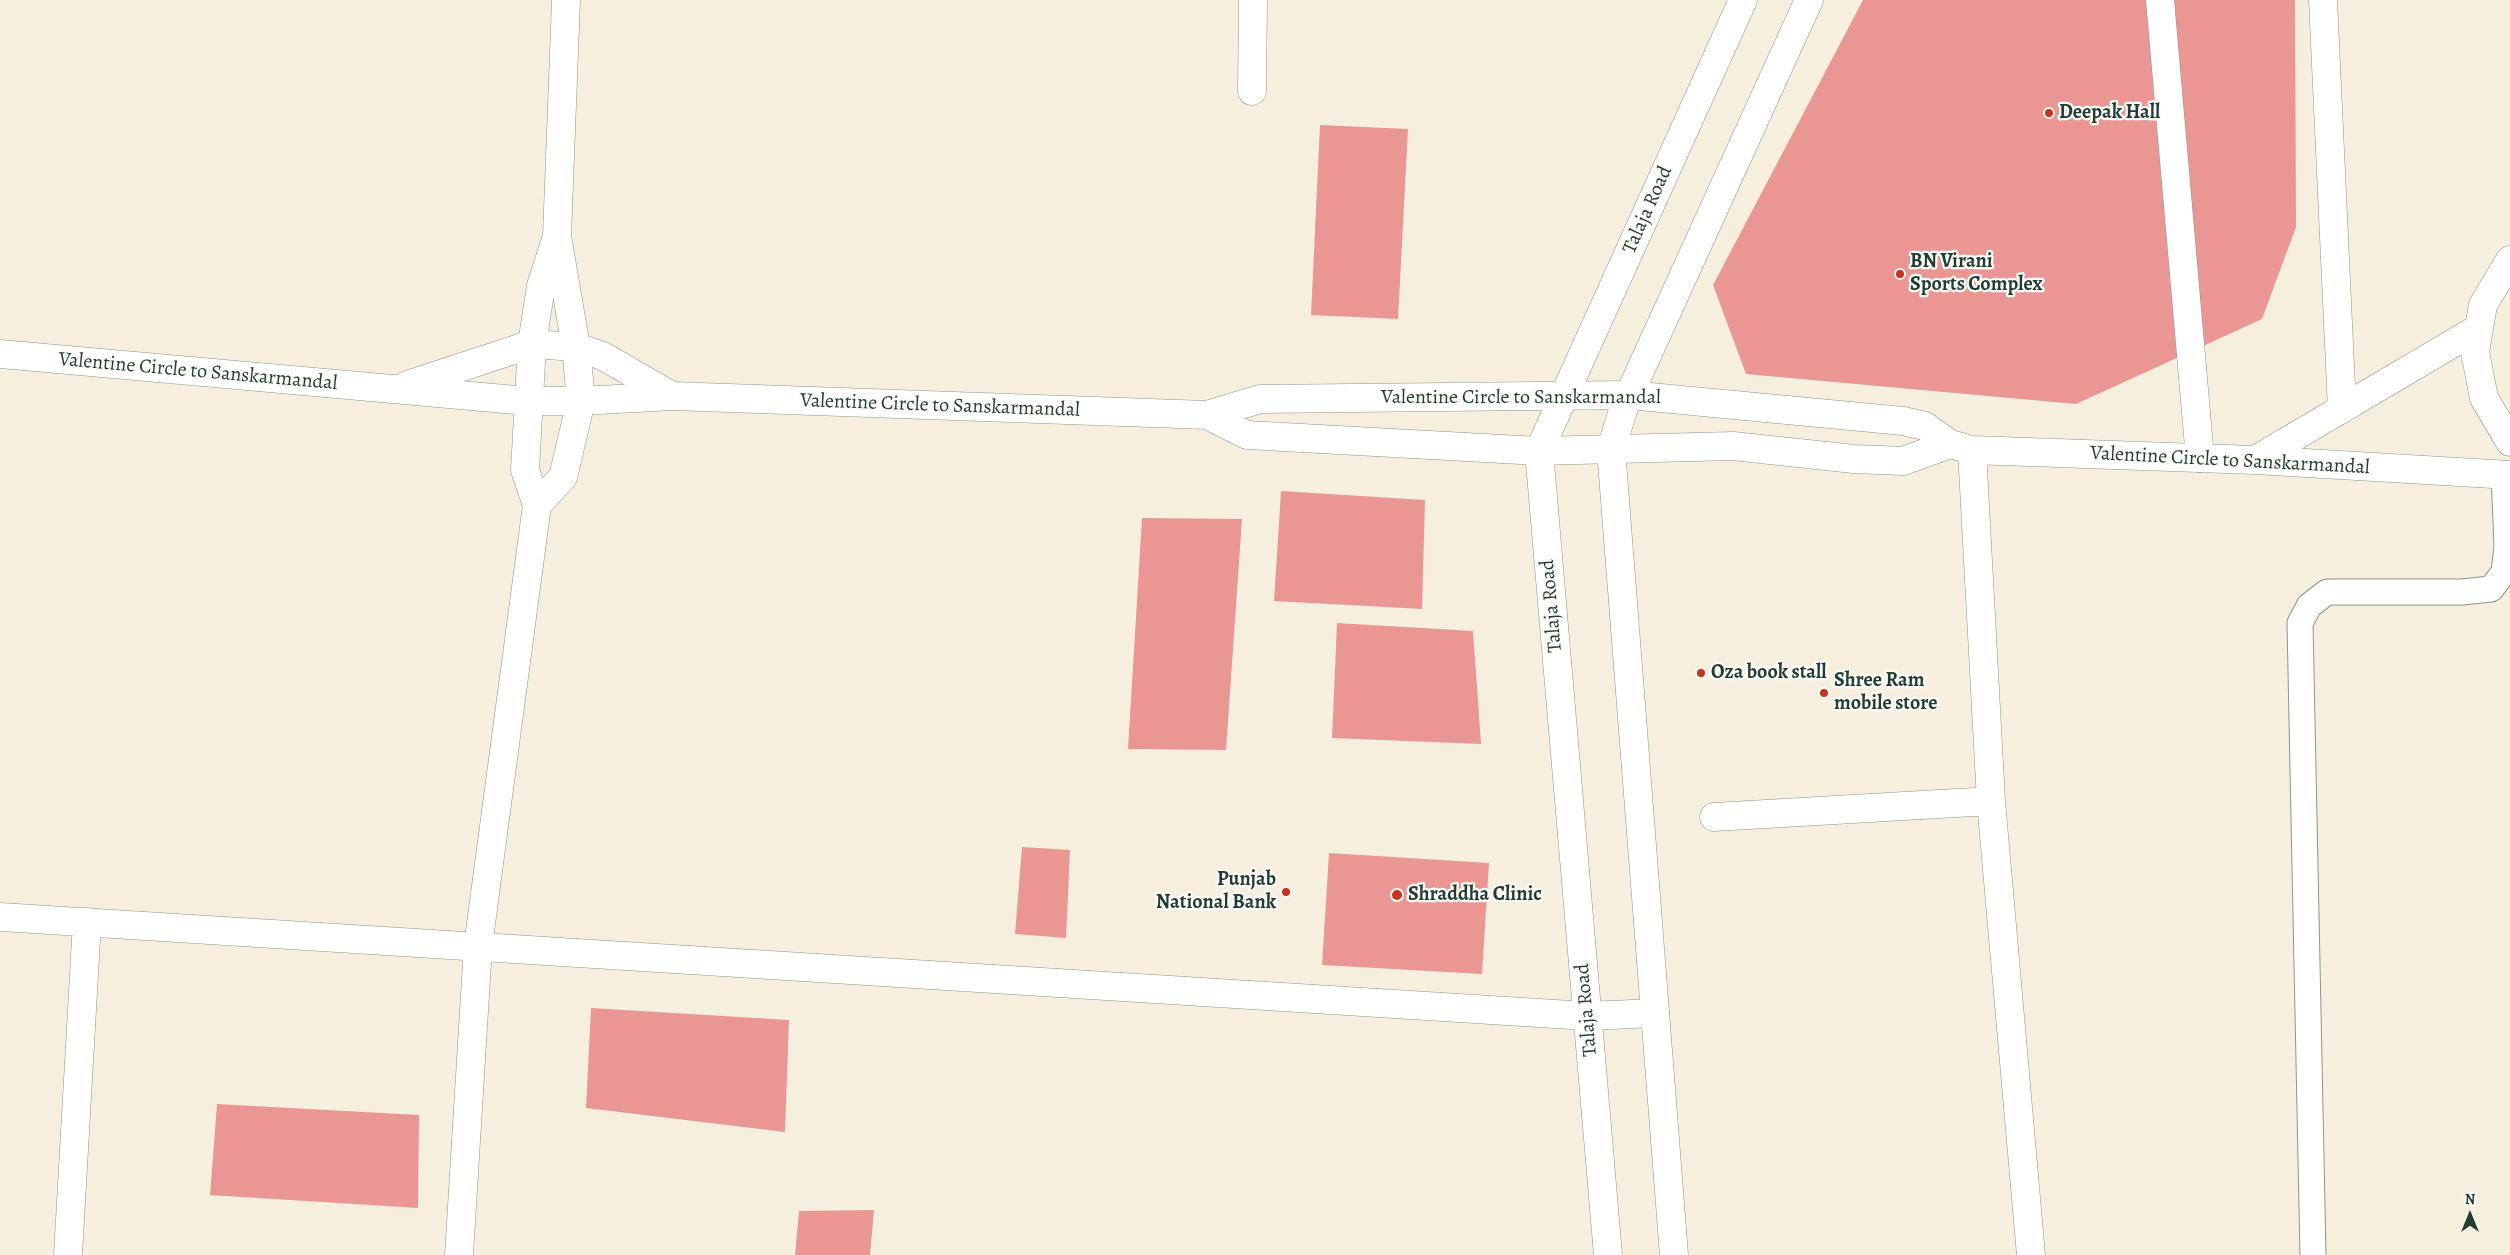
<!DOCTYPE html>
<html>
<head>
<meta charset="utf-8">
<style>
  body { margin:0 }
  #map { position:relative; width:2510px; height:1255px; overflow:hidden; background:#f7efde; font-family:Alegreya,serif }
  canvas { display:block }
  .north { position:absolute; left:2445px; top:1190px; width:50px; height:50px; -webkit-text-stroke:4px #fdfcf7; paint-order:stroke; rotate:0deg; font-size:14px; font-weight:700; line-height:20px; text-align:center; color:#1f3d34 }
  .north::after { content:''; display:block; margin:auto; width:18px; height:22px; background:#1f3d34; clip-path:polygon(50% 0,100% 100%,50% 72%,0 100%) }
</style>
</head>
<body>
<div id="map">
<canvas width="2510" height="1255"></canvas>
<div class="north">N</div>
</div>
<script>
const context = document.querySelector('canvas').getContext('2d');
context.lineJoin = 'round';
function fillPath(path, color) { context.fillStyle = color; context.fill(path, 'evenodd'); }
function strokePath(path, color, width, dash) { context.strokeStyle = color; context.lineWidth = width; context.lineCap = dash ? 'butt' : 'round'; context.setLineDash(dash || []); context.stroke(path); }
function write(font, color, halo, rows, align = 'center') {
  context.font = font + ' Alegreya,serif'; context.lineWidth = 4.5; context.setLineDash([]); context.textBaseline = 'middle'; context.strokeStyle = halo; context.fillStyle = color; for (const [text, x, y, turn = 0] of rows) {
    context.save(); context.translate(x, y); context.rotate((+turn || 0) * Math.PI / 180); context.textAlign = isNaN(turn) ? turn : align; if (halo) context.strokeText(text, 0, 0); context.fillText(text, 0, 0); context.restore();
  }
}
fillPath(new Path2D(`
  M1863 0H2295L2296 227 2262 319 2076 404 1746 374 1713 285Z
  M1320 125 1408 129 1398 319 1311 315Z
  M1281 491 1425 500 1422 609 1274 601Z
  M1142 518 1242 519 1226 750 1128 749Z
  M1337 623 1473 631 1481 744 1332 738Z
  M1022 847 1070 850 1066 938 1015 934Z
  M1329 853 1489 863 1482 974 1322 965Z
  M591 1008 789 1020 785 1132 586 1108Z
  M217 1104 419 1115 418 1208 210 1195Z
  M874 1210 870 1255H795L799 1211Z`), '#ea9794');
const lane = new Path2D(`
  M2313 1255 2300 623 2309 606 2327 592H2462L2491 589 2504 572 2507 546 2504 474`);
const street = new Path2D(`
  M2323 0 2342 409
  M1252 91 1253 0
  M1972 450 1991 801 2031 1255
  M537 505 563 477 581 401 576 347 557 236 566 0
  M1714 817 1991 801
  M0 917 1587 1016 1655 1013
  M68 1255 87 922
  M459 1255 478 946 537 505 525 470 532 344 541 286 557 236`);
const secondary = new Path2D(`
  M2510 260 2483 305 2475 352 2484 398 2510 442
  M0 354 527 401H581L672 396 1207 415 1260 399 1629 395 1903 421 1925 426 1950 444 1972 450 2255 460 2510 475
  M407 385 532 344 576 347 603 356 672 396
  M1207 415 1247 435 1539 451 1733 446 1854 459 1903 461 1950 444
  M2255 460 2479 328`);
const primary = new Path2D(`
  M2160 0 2200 458
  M1608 1255 1539 451 1743 0
  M1674 1255 1611 449 1625 404 1809 0`);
strokePath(lane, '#8b9689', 27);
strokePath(street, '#8b9689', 29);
strokePath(secondary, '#8b9689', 29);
strokePath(primary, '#8b9689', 29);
strokePath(lane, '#fff', 25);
strokePath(street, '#fff', 28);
strokePath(secondary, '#fff', 28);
strokePath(primary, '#fff', 28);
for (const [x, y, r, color] of [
  [2049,113,5,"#c8321e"],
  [1900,274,5,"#c8321e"],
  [1701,673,5,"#c8321e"],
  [1824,693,5,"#c8321e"],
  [1286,892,5,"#c8321e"],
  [1397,895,6,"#c8321e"]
]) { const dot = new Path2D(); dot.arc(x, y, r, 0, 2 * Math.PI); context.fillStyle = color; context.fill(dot); strokePath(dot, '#fdfcf7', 2); }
write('bold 20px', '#1f3d34', '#fdfcf7', [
  ["Deepak Hall",2059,113],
  ["BN Virani",1910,262],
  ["Sports Complex",1910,285],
  ["Oza book stall",1711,673],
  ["Shree Ram",1834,681],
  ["mobile store",1834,704],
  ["Punjab",1276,880,"right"],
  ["National Bank",1276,903,"right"],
  ["Shraddha Clinic",1408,895]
], 'left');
write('20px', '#1f3d34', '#fdfcf7', [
  ["Talaja Road",1648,210,-66],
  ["Valentine Circle to Sanskarmandal",198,372,5],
  ["Valentine Circle to Sanskarmandal",1521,398],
  ["Valentine Circle to Sanskarmandal",940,406,2],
  ["Valentine Circle to Sanskarmandal",2230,461,3],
  ["Talaja Road",1552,606,-95],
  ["Talaja Road",1587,1010,-95]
]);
</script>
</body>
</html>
